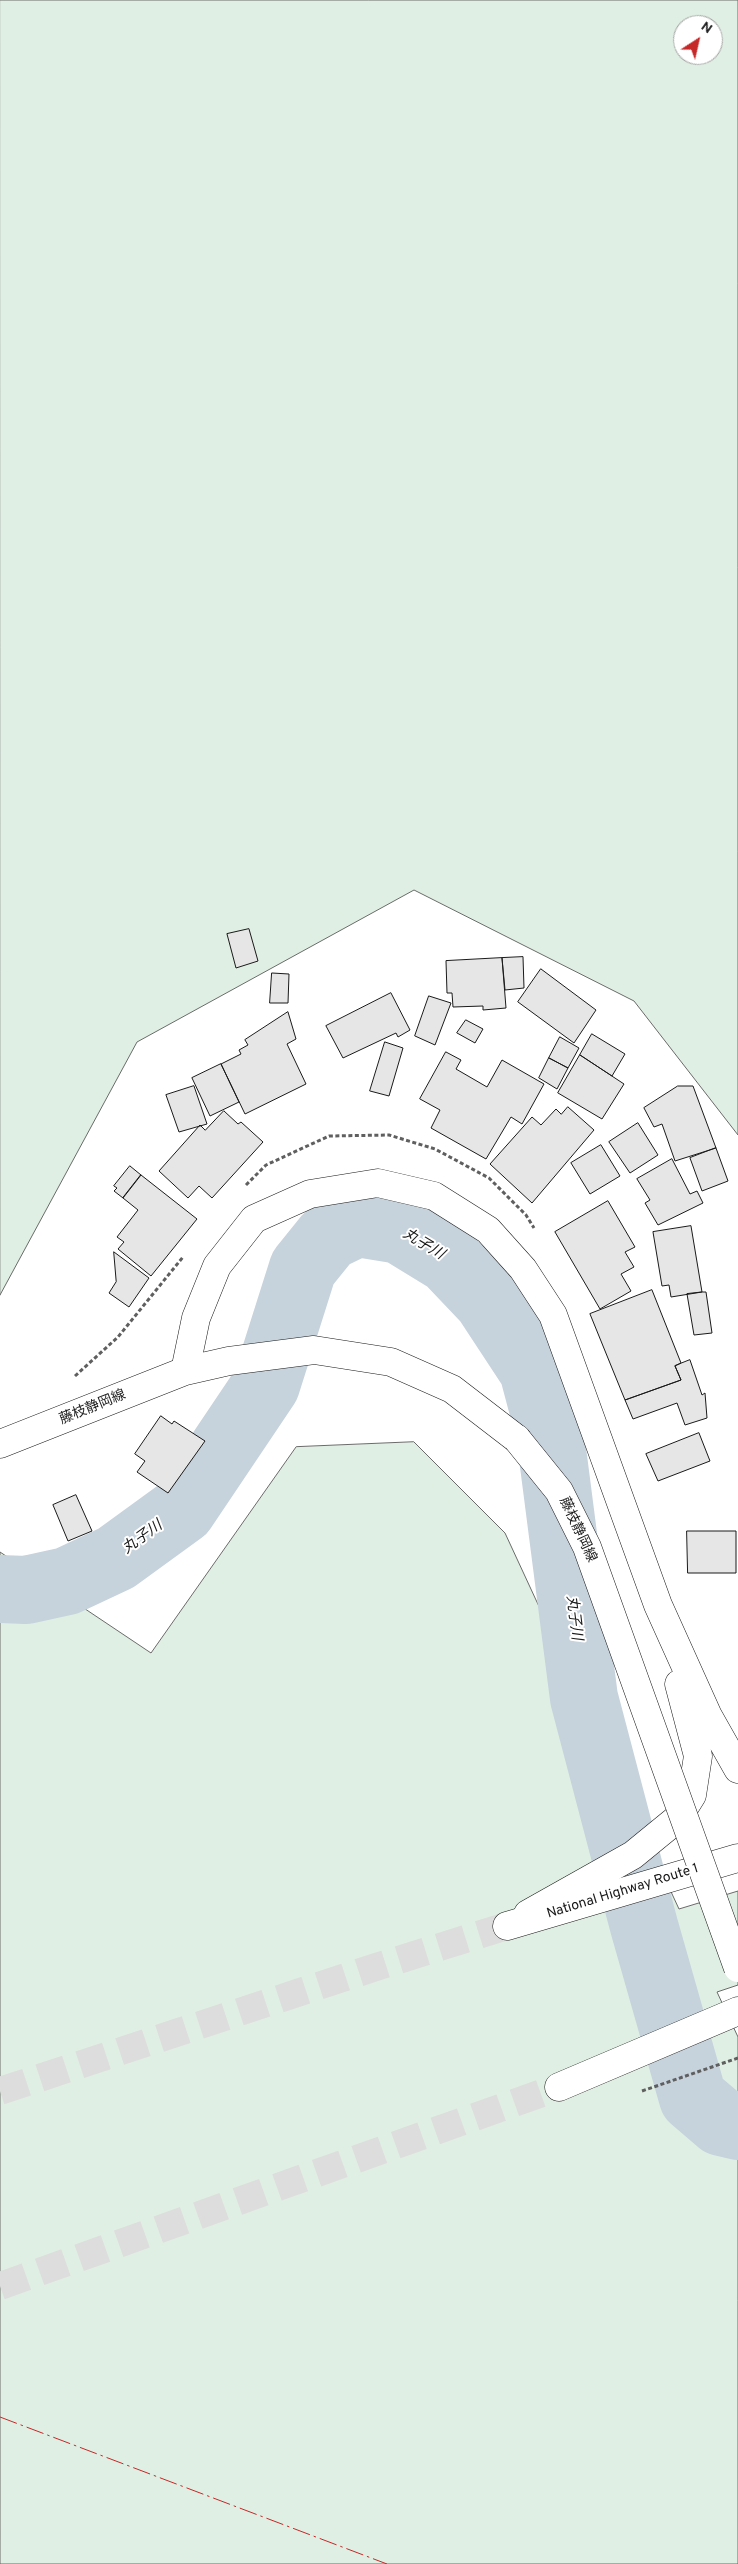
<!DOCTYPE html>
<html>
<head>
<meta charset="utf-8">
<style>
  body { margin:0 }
  #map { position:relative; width:738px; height:2564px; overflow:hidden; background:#fff; font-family:Overpass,sans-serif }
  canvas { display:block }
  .north { position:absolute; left:673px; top:15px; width:50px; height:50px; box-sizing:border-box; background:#fff; border:1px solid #a3a3a3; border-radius:50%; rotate:35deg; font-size:14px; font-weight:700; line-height:20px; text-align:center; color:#1a1a1a }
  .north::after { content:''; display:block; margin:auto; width:18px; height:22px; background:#c62828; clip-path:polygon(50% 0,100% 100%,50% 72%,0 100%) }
</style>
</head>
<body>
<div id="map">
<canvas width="738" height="2564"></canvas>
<div class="north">N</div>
</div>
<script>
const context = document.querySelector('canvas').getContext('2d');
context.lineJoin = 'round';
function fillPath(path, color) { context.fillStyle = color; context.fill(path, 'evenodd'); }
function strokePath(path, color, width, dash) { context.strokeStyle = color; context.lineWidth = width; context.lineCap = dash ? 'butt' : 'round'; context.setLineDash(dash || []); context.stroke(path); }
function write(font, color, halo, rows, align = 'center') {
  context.font = font + ' Overpass,"Noto Sans JP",sans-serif'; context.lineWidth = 4; context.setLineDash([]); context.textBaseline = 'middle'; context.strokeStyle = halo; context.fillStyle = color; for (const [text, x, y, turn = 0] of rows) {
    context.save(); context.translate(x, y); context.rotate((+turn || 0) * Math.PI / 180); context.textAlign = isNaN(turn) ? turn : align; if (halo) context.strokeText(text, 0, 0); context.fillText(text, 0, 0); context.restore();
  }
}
const green = new Path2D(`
  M0 0H738V1135L634 1001 414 890 137 1042 0 1295ZM683 25H713V55H683Z
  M414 1442 505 1533 679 1909 738 1891V1985L717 1992 738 2037V2564H0V1552L151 1653 296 1447Z`);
fillPath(green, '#e0efe3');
strokePath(green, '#6a6a6a', 1);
strokePath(new Path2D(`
  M0 1589 26 1590 67 1581 116 1558 182 1510 266 1385 303 1268 328 1237 357 1223 400 1230 449 1260 487 1300 533 1370 550 1434 584 1698 644 1926 693 2098 721 2122 738 2126`), '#c6d2dc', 68);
const building = new Path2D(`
  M249 929 258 961 236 968 227 934Z
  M523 957 524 988 505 990 502 958Z
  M502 958 506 1008 483 1010V1006L453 1007 452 993H447L446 961Z
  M541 969 596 1010 574 1043 518 1002Z
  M272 973 289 974 288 1003H270Z
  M391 993 410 1030 398 1037 396 1033 343 1058 326 1026Z
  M429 996 451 1003 435 1045 415 1036Z
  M288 1012 296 1039 287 1044 306 1084 245 1114 221 1064 241 1054 239 1050 248 1045 245 1040Z
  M466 1020 483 1029 475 1043 457 1033Z
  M592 1034 625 1054 612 1076 580 1055Z
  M560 1037 579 1048 568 1068 549 1058Z
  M385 1042 403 1048 389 1096 370 1091Z
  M446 1052 461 1060 456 1069 487 1087 502 1060 544 1084 522 1124 511 1117 486 1159 431 1128 440 1110 420 1099Z
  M580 1055 624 1084 602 1119 558 1093Z
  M549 1058 568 1068 557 1089 539 1078Z
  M221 1064 239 1102 210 1116 192 1078Z
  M194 1086 207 1124 179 1132 166 1095Z
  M678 1086H693L716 1148 675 1161 662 1124 654 1127 644 1108Z
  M568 1107 594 1130 532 1203 490 1164 532 1117 541 1125 556 1109 561 1114Z
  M224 1111 238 1124 241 1122 263 1142 212 1198 199 1186 188 1198 159 1171 200 1125 205 1130Z
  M638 1123 658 1155 630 1173 609 1142Z
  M601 1145 620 1176 590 1194 571 1163Z
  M716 1148 728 1181 702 1191 690 1158Z
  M672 1159 690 1194 697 1191 703 1203 658 1225 645 1203 650 1200 637 1179Z
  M130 1166 141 1175 123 1198 114 1191 117 1188 114 1186Z
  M141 1175 197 1219 151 1276 118 1249 124 1242 117 1237 138 1210 123 1198Z
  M608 1201 635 1247 625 1252 634 1267 621 1274 631 1291 600 1309 555 1232Z
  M691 1226 702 1292 671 1297 669 1285 662 1286 653 1232Z
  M114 1252 149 1278 129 1307 109 1293 116 1282Z
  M652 1290 681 1363 675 1366 681 1380 625 1400 590 1314Z
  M702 1292H706L712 1333 694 1335 687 1294Z
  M690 1360 702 1395 705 1393 707 1418 685 1425 677 1403 633 1419 625 1400 681 1380 675 1366Z
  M161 1416 172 1424 174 1421 205 1441 168 1493 137 1472 145 1461 135 1454Z
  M699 1433 710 1461 658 1481 646 1454Z
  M76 1495 92 1531 68 1541 53 1505Z
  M687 1531H736V1573H688Z`);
fillPath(building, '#e6e6e6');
strokePath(building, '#1a1a1a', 1);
strokePath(new Path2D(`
  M0 2091 376 1967 507 1926
  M0 2286 559 2087`), '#ddd', 28, [28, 14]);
const major = new Path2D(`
  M185 1371 196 1318 217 1266 254 1219 310 1194 378 1183 434 1196 488 1230 523 1269 553 1315 658 1605 708 1716 738 1769
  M0 1444 185 1371 229 1361 314 1350 391 1362 452 1389 517 1439
  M528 1914 633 1855 677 1819 692 1795 698 1756 679 1684`);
const highway = new Path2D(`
  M507 1926 738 1858
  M559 2087 738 2011`);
strokePath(major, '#1a1a1a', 29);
strokePath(highway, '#1a1a1a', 29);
strokePath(new Path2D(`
  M246 1185 266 1165 329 1136 389 1135 435 1149 489 1178 526 1215 534 1228
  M75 1376 118 1337 183 1257
  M642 2091 738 2058`), '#5f5f5f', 3, [4, 2.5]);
strokePath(major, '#fff', 28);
strokePath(highway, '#fff', 28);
const majorBridge = new Path2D(`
  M517 1439 559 1491 587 1547 738 1968`);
strokePath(majorBridge, '#1a1a1a', 29, []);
strokePath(majorBridge, '#fff', 28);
strokePath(new Path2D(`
  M0 2417 387 2564`), '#c62828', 1, [18, 4, 2.5, 4]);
write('14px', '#1a1a1a', '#fff', [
  ["藤枝静岡線",93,1408,-22],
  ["藤枝静岡線",577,1530,65],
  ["National Highway Route 1",623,1892,-17]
]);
write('italic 15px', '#1a1a1a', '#fff', [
  ["丸子川",423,1245,31],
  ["丸子川",143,1538,-36],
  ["丸子川",573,1618,83]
]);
</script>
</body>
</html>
